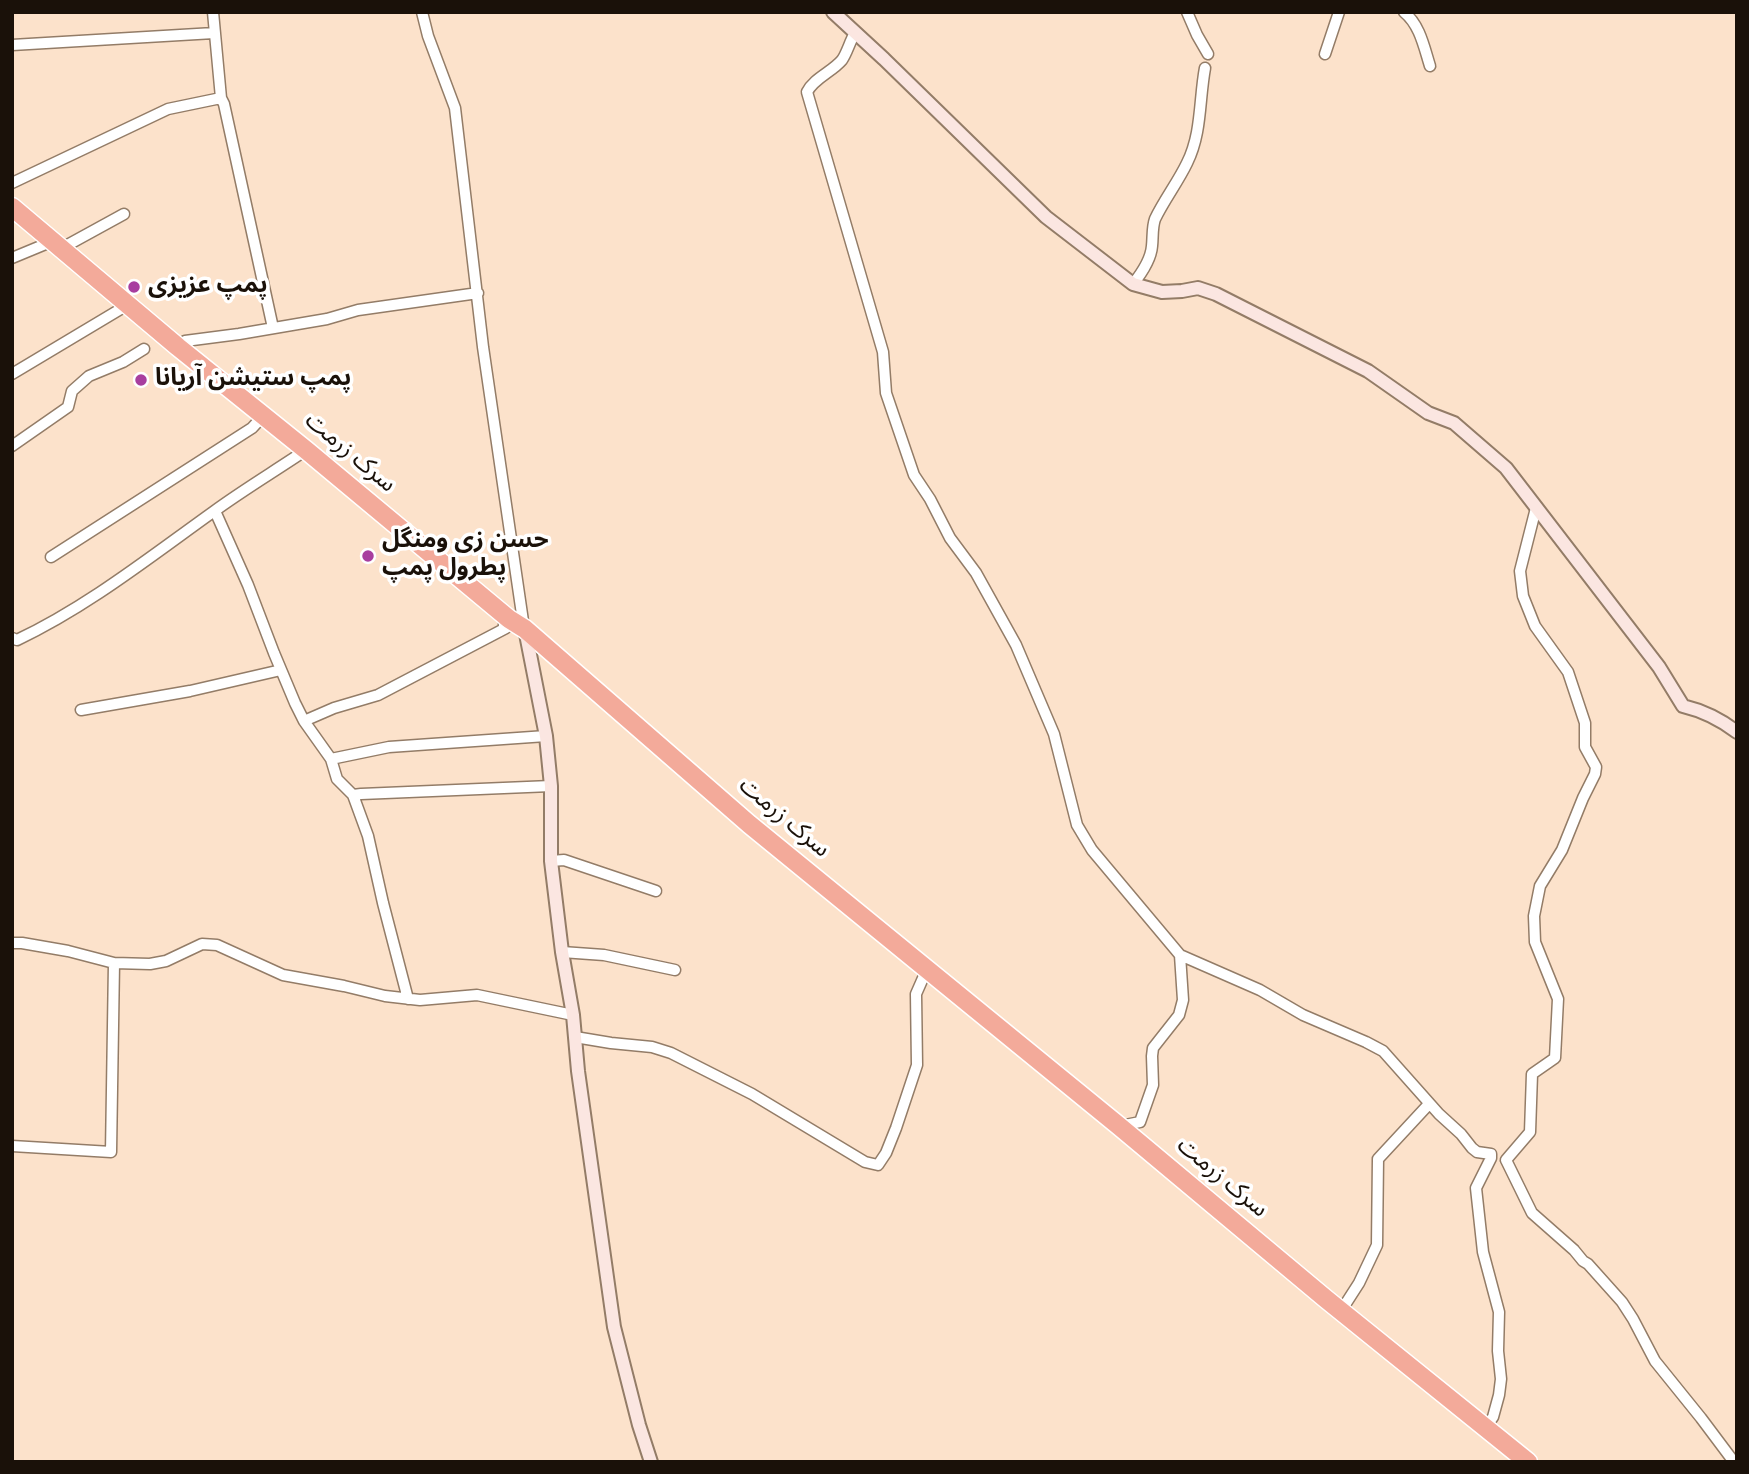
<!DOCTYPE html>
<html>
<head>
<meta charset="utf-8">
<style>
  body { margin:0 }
  #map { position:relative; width:1749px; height:1474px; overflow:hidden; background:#fce2cb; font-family:Spectral,serif }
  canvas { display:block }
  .frame { position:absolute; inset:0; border:14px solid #1a1109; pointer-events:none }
</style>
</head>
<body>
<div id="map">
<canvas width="1749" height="1474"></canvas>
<div class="frame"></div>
</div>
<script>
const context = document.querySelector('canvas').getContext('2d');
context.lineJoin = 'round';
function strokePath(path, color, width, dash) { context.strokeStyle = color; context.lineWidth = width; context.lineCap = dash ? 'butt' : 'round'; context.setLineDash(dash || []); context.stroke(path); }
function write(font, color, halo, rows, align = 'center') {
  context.font = font + ' Spectral,"Noto Sans Arabic",serif'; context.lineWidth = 7; context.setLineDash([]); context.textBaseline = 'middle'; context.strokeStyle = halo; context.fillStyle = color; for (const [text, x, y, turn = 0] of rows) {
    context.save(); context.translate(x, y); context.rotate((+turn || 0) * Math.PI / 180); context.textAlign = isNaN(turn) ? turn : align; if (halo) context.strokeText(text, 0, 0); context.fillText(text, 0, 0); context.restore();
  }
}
const street = new Path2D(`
  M213 12 221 98 224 104 273 328
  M422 12 428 36 455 108 483 347 524 628
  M1187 12 1197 35 1208 54
  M1404 12C1420 25 1424 47 1430 66
  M855 33C850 41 847 53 842 60 832 72 814 78 807 92L883 352 886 393 914 475 930 499 950 538 976 573 1016 645 1054 734 1077 825 1092 850 1180 955 1260 990 1303 1015 1366 1042 1383 1051 1439 1114 1461 1134 1472 1148 1477 1152 1491 1154V1158L1476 1188 1483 1252 1499 1312 1498 1351 1501 1379 1499 1395 1493 1417 1486 1427
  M12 45 214 33
  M1325 54 1339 12
  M12 183 168 109 221 98
  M62 248 124 214
  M12 258 53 241
  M1133 284C1141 274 1151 259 1152 246 1153 237 1152 227 1155 219 1164 200 1178 182 1187 163 1202 133 1199 100 1205 68
  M178 347 185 341 239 334 327 319 358 310 478 293
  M12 374 129 304
  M12 446 68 407 72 391 89 376 123 362 144 349
  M215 511 248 585 274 653 295 703 304 721 331 759 337 779 353 795 368 836 383 903 408 999
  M51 557 252 428 264 415
  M12 638 17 640C87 607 150 557 213 512 243 490 275 471 306 450
  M81 710 190 691 281 670
  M304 721 334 708 378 695 506 628 504 625 509 620
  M331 759 389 747 546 736
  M353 795 361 794 551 786
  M551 861 564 860 656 891
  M12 943H22L68 951 114 963 150 964 166 961 202 944 217 945 283 975 344 986 385 996 420 1000 477 995 573 1015
  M562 952 604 955 675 970
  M575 1037 611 1043 652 1047 671 1053 752 1094 865 1162 878 1165 886 1153 896 1128 917 1065 916 994 927 969
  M1120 1126 1140 1122 1153 1085 1152 1056 1153 1048 1179 1015 1183 1000 1180 955
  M12 1146 111 1152 114 963
  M1506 1160 1530 1132 1532 1074 1555 1058 1558 999 1535 942 1534 916 1540 886 1562 850 1583 798 1595 774 1596 767 1585 747V723L1568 672 1535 626 1523 596 1520 571 1536 508
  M1506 1160 1532 1213 1574 1250 1583 1261 1588 1264 1622 1302 1633 1319 1655 1361 1701 1418 1734 1462
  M1341 1311 1359 1283 1377 1245 1378 1159 1429 1104`);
const secondary = new Path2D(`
  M833 12 884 59 1046 217 1133 284 1162 292 1182 291 1198 288 1216 294 1368 371 1428 413 1454 423 1506 468 1659 667 1683 706C1704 711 1720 719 1737 732
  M525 629 546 736 551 786V861L562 952 573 1015 578 1071 614 1327 639 1425 651 1462`);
const highway = new Path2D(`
  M12 207 178 347 306 450 509 619 525 629 749 824 1119 1126 1326 1299 1528 1462`);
strokePath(street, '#937c67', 13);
strokePath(secondary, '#937c67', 16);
strokePath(highway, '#fff', 21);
strokePath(street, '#fff', 10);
strokePath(secondary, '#fbe6e1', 12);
strokePath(highway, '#f3aa9a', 18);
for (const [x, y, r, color] of [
  [134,287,7,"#a83e9f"],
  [141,380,7,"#a83e9f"],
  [368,556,7,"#a83e9f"]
]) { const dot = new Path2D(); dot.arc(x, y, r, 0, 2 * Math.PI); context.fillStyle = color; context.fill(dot); strokePath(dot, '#fff', 2.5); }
write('bold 24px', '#1a1109', '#fff', [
  ["پمپ عزیزی",148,287],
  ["پمپ ستیشن آریانا",155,380],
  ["حسن زی ومنگل",382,542],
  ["پطرول پمپ",382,570]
], 'left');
write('24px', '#1a1109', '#fff', [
  ["سرک زرمت",349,454,40],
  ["سرک زرمت",783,819,40],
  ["سرک زرمت",1221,1179,40]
]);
</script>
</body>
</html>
